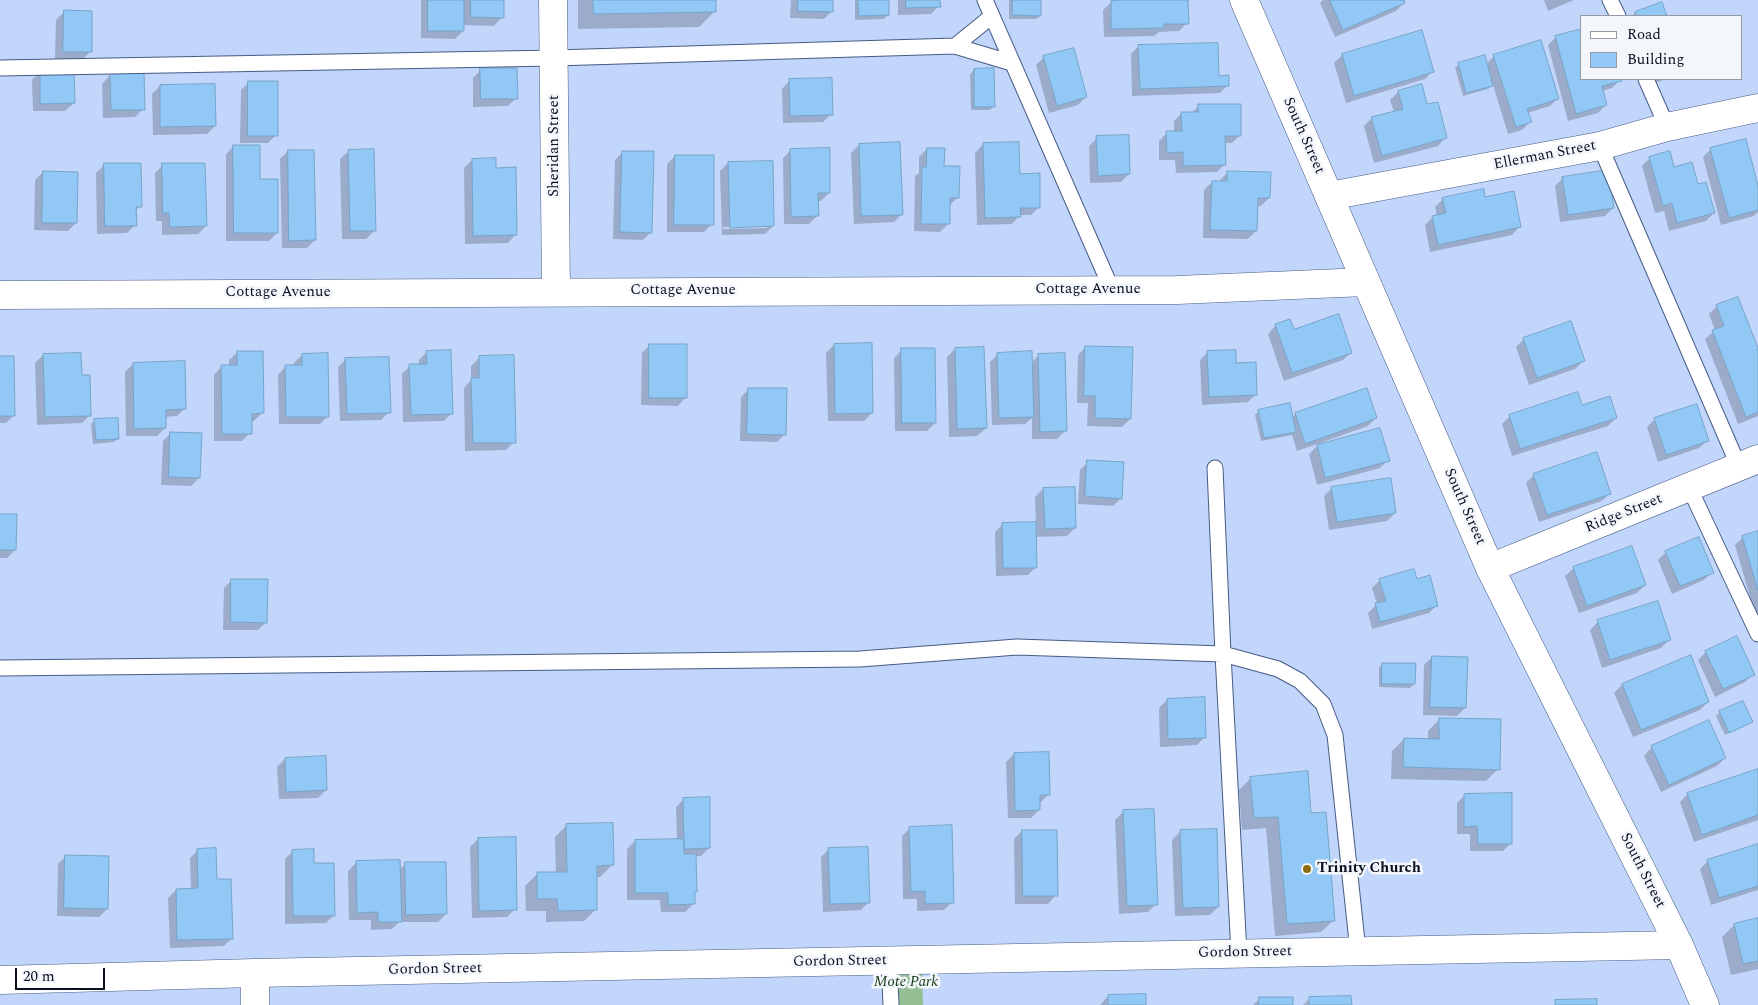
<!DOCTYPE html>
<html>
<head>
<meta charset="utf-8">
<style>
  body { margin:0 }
  #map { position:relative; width:1758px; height:1005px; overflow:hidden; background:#c2d6fc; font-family:Spectral,serif }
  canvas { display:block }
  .legend { position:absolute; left:1580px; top:15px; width:162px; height:65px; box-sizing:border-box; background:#f3f6fb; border:1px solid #959aa4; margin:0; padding:6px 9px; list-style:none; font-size:15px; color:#081021 }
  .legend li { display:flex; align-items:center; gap:10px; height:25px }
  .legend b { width:25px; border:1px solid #959aa4 }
  .scale { position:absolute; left:15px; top:968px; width:90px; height:22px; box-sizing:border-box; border:2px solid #081021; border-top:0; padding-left:6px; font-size:15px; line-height:18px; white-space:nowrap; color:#081021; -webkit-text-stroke:4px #f3f6fb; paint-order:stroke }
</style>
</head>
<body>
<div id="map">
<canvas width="1758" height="1005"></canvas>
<ul class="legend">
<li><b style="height:6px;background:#fff"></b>Road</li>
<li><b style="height:14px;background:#91c8f5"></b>Building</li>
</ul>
<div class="scale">20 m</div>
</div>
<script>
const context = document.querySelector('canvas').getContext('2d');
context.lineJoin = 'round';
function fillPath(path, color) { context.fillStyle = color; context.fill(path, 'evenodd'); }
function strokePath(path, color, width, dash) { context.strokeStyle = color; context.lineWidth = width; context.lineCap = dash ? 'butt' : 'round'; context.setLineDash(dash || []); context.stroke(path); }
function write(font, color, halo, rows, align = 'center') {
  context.font = font + ' Spectral,serif'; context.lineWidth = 5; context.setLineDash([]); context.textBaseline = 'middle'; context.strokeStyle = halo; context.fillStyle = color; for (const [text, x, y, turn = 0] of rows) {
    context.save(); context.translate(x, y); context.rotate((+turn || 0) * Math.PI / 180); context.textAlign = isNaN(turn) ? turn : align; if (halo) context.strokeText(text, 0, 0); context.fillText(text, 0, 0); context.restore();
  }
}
fillPath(new Path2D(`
  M922 960 923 1005H891L889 961Z`), '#94bf92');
fillPath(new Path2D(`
  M421 0H503L502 17 494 26 463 25V31L455 39 421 38Z
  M578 0H715V11L699 27 578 29Z
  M791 0H832V11L824 19 790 18Z
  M855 0H888V15L884 19 855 20Z
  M898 0H939V6L931 14 898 15Z
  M1009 0H1040V16L1036 19H1009Z
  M1112 0H1187V23L1179 31 1159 32 1154 36 1104 37 1103 10 1112 2Z
  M1323 0H1402L1404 3 1396 11 1335 37 1320 3Z
  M1544 0H1574L1548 11Z
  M1661 4 1666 16H1632L1635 13Z
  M64 12 91 51 83 59H55L56 20Z
  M1556 37 1582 79H1620V80L1612 88 1602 91 1606 105 1598 113 1568 121 1548 45Z
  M1139 46 1218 77 1228 85 1220 93 1132 96 1131 54Z
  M1342 55 1433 71 1425 79 1346 103 1334 63Z
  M1494 56 1558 98 1550 106 1527 113 1530 122 1522 130 1508 134 1493 85 1488 89 1463 96 1455 68 1459 64H1486Z
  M1044 57 1086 97 1078 105 1049 113 1036 65Z
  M481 70 516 98 508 106 473 107V78Z
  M974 70 994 106 990 110H971L970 74Z
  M40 72 74 103 65 111H33L32 80Z
  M110 75 143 109 135 117 103 118 102 84Z
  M1648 79H1666L1650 85Z
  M790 80 831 114 823 122 783 123 782 89Z
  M249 82 276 135 268 143H240L241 90Z
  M160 86 215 126 207 134 153 135 152 94Z
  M1421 86 1426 106 1446 137 1438 146 1374 163 1364 126 1372 118 1394 112 1390 100 1398 92Z
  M1199 106 1240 135 1232 143H1224L1225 164 1217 172 1176 173 1175 160H1159V141L1167 133 1174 132V121L1182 113H1191Z
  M1097 138 1129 174 1121 182 1090 183 1089 146Z
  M983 144 1039 207 1031 215H1020L1012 224 977 225 975 153Z
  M859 145 902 214 894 222 854 224 851 153Z
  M234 146 259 180 277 233 269 241H226V154Z
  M927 149 943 167 958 197 950 205 948 224 940 232 914 231 915 176 919 173V157Z
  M1711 149 1758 191V212L1754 216 1721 225 1703 157Z
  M791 150 829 193 821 201H817V216L809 224H784L783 158Z
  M288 151 315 240 307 248H282L280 159Z
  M349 151 374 231 366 239H342L340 159Z
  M623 152 651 232 643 240 613 239 615 160Z
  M675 156 712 224 704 232H667V164Z
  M1650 158 1673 168 1697 186 1714 213 1706 221 1669 231 1664 211 1655 213 1642 166Z
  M472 160 516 234 508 243 465 244 464 168Z
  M728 163 773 226 765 234 722 235 720 171ZM767 225V228L723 229V227Z
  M104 165 140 206 135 212V225L127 233 97 234 96 173Z
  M163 165 206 226 198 234 162 235V221H156L155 173Z
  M43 172 76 223 68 231 34 230 35 180Z
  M1228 172 1269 198 1261 206H1257L1256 231 1248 239 1203 238 1204 190 1212 182H1220V180Z
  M1563 178 1613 208 1605 216 1560 222 1555 186Z
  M1443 199 1520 226 1512 235 1430 252 1425 225 1433 217 1437 216 1435 207Z
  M1717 306 1758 351V416L1738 424 1705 339 1715 330 1709 314Z
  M1276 325 1293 331 1351 352 1343 360 1284 381 1268 334Z
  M1524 339 1583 361 1575 369 1529 385 1516 347Z
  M650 345 686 397 678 406 641 405 642 353Z
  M834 345 872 413 864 421H828L826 353Z
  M1086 347 1130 419 1122 427 1087 426 1088 403H1077L1078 355Z
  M955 349 986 428 977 436 949 437 947 357Z
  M902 350 935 423 927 431H895L894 358Z
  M238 352 262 413 254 421H250V433L242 441H214V375L222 366H229V360Z
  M427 352 452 413 444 421 403 422 402 374 410 366H419V360Z
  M1208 352 1235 364 1256 394 1248 402 1202 405 1200 360Z
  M998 354 1032 362 1039 355 1065 431 1057 439H1032V418L1025 424 992 425 990 362Z
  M43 355 81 377 90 415 82 423 37 425 35 363Z
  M302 355 328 416 320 424H279L278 375 286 366H294V363Z
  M0 357 14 415 6 423H0Z
  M479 358 514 442 506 450 465 451 464 388 471 380V366Z
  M346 359 389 412 381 420 340 421 338 367Z
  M133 364 185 408 177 416 165 417V428L157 436H126L125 372Z
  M749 389 785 434 777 442 740 441 741 397Z
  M1366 389 1376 418 1368 426 1320 443 1321 445 1388 460 1380 468 1317 485 1309 454 1320 443 1297 451 1292 435 1261 441 1255 415 1259 411 1292 418 1295 414Z
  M1582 407 1616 418 1608 426 1512 456 1502 424 1510 416Z
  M1655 419 1708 440 1699 448 1658 462 1647 427Z
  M95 420 118 439 114 442 93 444 91 424Z
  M171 433 199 478 191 486 161 485 163 441Z
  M1088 462 1121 498 1113 506 1078 504 1080 470Z
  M1534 475 1610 493 1602 501 1539 522 1526 483Z
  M1073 488 1075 528 1067 536 1035 537 1036 567 1028 575 996 576 995 532 1003 524 1036 523 1035 497 1043 489Z
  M1332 488 1395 513 1387 521 1329 530 1324 496Z
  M0 515 15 550 7 558H0Z
  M1758 533V620L1757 621 1735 545 1743 537Z
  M1666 552 1712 572 1704 580 1672 594 1658 560Z
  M1574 568 1645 585 1637 593 1579 613 1565 576Z
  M232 580 266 622 258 630H223L224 588Z
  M1380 580H1416L1437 605 1429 613 1372 629 1368 613 1377 604 1372 588Z
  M1598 622 1669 640 1661 648 1602 668 1590 630Z
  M1706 652 1753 674 1745 682 1715 697 1698 660Z
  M1432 657 1465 708 1457 716 1423 715 1424 665Z
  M1690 657 1708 702 1700 710 1633 737 1614 693 1622 685Z
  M1383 664 1414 684 1410 688 1379 687V668Z
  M1167 700 1205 737 1197 745 1160 747 1159 708Z
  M1720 712 1751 721 1747 725 1725 735 1716 716Z
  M1440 719 1498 769 1486 781 1391 779 1392 751 1404 739 1428 740V731Z
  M1652 747 1725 758 1717 766 1661 792 1644 756Z
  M1014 754 1049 794 1041 802H1038L1039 810 1031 818H1008L1006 762Z
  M285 759 326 790 318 798 279 799 277 767Z
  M1758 770V820L1694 842 1680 802 1688 794Z
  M1251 778 1310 814 1334 920 1321 932 1275 936 1266 828 1242 830 1239 790Z
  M1465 795 1511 843 1503 851H1470V834H1457V803Z
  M684 799 709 848 701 856H695L696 892 693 894V904L685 912H661L660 900H627V849L635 841 677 840 676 807Z
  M1123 812 1156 904 1148 912 1119 914 1115 820Z
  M567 825 612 865 600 877H595L596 909 584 921 546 922V911H526L525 886 537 874 556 873 555 837Z
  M910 828 952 902 944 910 917 911V899H903L902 836Z
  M1022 831 1056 895 1048 904H1015L1014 839Z
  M1180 832 1218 907 1210 915 1175 916 1172 840Z
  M478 839 515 909 507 917 472 918 470 847Z
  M1758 845V890L1711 905 1700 869 1708 861Z
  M829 849 869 902 861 910 823 912 821 857Z
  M198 850 216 881 232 938 224 946 170 948 168 898 176 890H191L190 858Z
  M293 851 313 864 334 915 326 923 285 924V859Z
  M66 856 107 909 99 917 57 916 58 864Z
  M356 863 399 870 406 864 446 914 438 922H399L392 929 371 930V920H349L348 871Z
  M1758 920V969L1731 975 1722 937 1734 925Z
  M1108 996 1145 1005H1100Z
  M1310 998 1350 1005H1303Z
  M1259 999 1292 1005H1253Z`), '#0003');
const building = new Path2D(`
  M428 0H464V31H428Z
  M471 0H504V18L471 17Z
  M593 0H716V12L594 14Z
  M798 0H833V12L798 11Z
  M858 0H889V15L859 16Z
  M906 0H940L941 7 906 8Z
  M1013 0H1041V16L1012 15Z
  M1120 0H1188L1189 24H1164V28L1111 29V1Z
  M1330 0H1404L1405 3 1343 30Z
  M1662 2 1667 16H1636L1635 12Z
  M64 10 92 11V52H63Z
  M1582 29V79H1621L1622 81 1602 86 1607 105 1576 114 1555 36Z
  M1422 30 1434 72 1354 96 1342 54Z
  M1541 40 1559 99 1527 109 1532 122 1516 127 1493 55Z
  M1218 43 1219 76 1229 75V86L1140 89 1138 45Z
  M1074 48 1087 97 1057 106 1043 56Z
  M1485 55 1493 86 1466 93 1458 63Z
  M480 68H517L518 99H481Z
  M994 68 995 107H974V69Z
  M74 70 75 103 40 104V71Z
  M144 73 145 110H111L110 74Z
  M832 78 833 115 790 116 789 79Z
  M248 81H278V136H248Z
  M215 84 216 126 160 127V85Z
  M1422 84 1427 104 1438 102 1447 138 1382 156 1371 117 1403 109 1398 91Z
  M1198 104H1241V136H1225L1226 165 1183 166V152L1167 153 1166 131H1182L1181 112H1198Z
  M1129 135 1130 174 1098 176 1096 136Z
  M1746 139 1758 186V210L1729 218 1710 148Z
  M900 142 903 215 861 216 859 144Z
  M1019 142 1020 174 1040 173V208H1020L1021 217 985 218 983 143Z
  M233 145H260V179H278V233H234Z
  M830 148V193H818L819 216 791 217 790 149Z
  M927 148H945L944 166H960L959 198H950V224H921L922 167H926Z
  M374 149 376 231H350L348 150Z
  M288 150H314L316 240 289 241Z
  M622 151H654L652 233 620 232Z
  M1670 151 1674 167 1692 162 1698 184 1706 182 1715 213 1677 223 1672 203 1663 206 1649 157Z
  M675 155H714V225H674Z
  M496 158V168L516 167 517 235 473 236 472 159Z
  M773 161 774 226 730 228 728 162Z
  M104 163H141L142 207H136L137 226H105Z
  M162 163H205L207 226 170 227 169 213H163Z
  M1608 170 1614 208 1568 215 1562 177Z
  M43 171 78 172 77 223H42Z
  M1227 171 1271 172 1270 198H1258L1257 231 1210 230 1212 181H1227Z
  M1484 189 1485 197 1514 191 1521 227 1438 245 1432 216 1446 213 1442 198Z
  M1738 297 1758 348V412L1746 417 1712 330 1724 326 1716 305Z
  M1339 314 1352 353 1292 373 1275 324 1290 319 1294 329Z
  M1571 321 1585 361 1537 378 1523 338Z
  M872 343 873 413 835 414 834 344Z
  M649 344H687V398H649Z
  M1085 346 1133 347 1131 419 1095 418V396H1084Z
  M984 347 987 428 957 429 955 348Z
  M901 348H935L936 423H902Z
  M451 350 453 414 411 415 409 364H427L426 351Z
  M1236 350V363L1256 362 1257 395 1209 397 1207 351Z
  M237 351H263L264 413 252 414V434H222L221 365H237Z
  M1032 351 1034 417 999 418 997 353Z
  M81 353 82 375H90L91 416 45 417 43 354Z
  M328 353 329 417H286L285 365H302V354Z
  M1065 353 1067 431 1040 432 1038 354Z
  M514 355 516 443H473L471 378H479V356Z
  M0 356H14L15 416H0Z
  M389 357 391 413 347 414 345 358Z
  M185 361 186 409 166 410V428L134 429 133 363Z
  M748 388H787L786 435 747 434Z
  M1367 388 1377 418 1305 444 1295 413Z
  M1578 392 1582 405 1610 396 1617 418 1520 449 1509 415Z
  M1290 403 1296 432 1264 438 1258 410Z
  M1697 404 1709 441 1666 455 1654 418Z
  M118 418 119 439 96 440 94 419Z
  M1380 428 1390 461 1325 478 1317 445Z
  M170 432 202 433 200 478 169 477Z
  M1597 452 1611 494 1547 515 1533 474Z
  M1087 460 1124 462 1122 499 1085 496Z
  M1391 478 1396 513 1337 522 1331 487Z
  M1075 487 1076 528 1045 529 1043 488Z
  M0 514H17L16 550H0Z
  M1036 522 1037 568H1003L1002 523Z
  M1758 531V591L1742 536Z
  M1699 537 1714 573 1680 586 1665 551Z
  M1632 546 1646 585 1587 606 1573 567Z
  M1414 569 1417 579 1430 575 1438 606 1380 622 1375 603 1386 601 1379 579Z
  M231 579H268L267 623 231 622Z
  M1658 601 1671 640 1610 660 1597 620Z
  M1737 636 1755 675 1723 689 1705 651Z
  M1691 655 1709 702 1641 730 1622 684Z
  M1432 656 1468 657 1466 708 1430 707Z
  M1382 663H1416L1415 684H1382Z
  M1205 697 1206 738 1168 739 1167 699Z
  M1743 701 1753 722 1729 733 1719 711Z
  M1439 718 1501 719 1500 770 1403 767 1404 738 1439 739Z
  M1709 720 1726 758 1669 785 1651 746Z
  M1049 752 1050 795H1040V810L1015 811 1014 753Z
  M326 756 327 790 286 792 285 758Z
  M1758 769V815L1702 835 1687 793Z
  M1308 771 1311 813 1326 812 1335 921 1287 924 1278 817 1254 818 1250 777Z
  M1512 793V844H1478L1477 826 1464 827V794Z
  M710 797V848L684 849 683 798Z
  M1154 809 1158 905 1127 906 1123 810Z
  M613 823 614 865 597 866V910L558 911 557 899H537V872H567L566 824Z
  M952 825 954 903 925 904V891L911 892 909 827Z
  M1217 829 1219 907 1183 908 1180 830Z
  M1022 830H1057L1058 896H1023Z
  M516 837 517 910 479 911 478 838Z
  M684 839V854H696L697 892H695V904L668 905V893H635V840Z
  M1758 844V886L1719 898 1707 860Z
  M868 847 870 903 830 904 828 848Z
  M216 848 217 879H231L233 939 177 940 176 889 198 888 197 849Z
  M314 849V863H334L335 916H293L292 850Z
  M65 855 109 856 108 909 64 908Z
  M400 860 402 922H378V912L357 913 356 861Z
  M405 862H446L447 914 406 915Z
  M1758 918V961L1743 964 1734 924Z
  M1146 994V1005H1108V995Z
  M1351 996 1352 1005H1309V997Z
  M1259 997H1293V1005H1259Z
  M1597 999V1005H1555V1000Z`);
fillPath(building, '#91c8f5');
strokePath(building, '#77a4c8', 1);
const lane = new Path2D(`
  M985 0 1112 290
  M1610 0 1618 16
  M955 46 992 16
  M0 68 554 58 955 46 1012 63
  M1646 79 1667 127
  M1600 146 1739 467
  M1215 468 1223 654 1239 953
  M1689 487 1758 634
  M0 668 860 659 1017 647 1223 654 1278 669 1300 681 1323 704 1335 735 1358 951
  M889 961 891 1005`);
const street = new Path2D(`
  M553 0 556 291
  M1329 196 1600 146 1667 127 1758 108
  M0 295 1177 290 1365 282
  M1490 568 1758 459
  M255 973V1005
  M0 980 255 973 1679 945`);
const secondary = new Path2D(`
  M1244 0 1490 568 1679 945 1705 1005`);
strokePath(lane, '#465b84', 17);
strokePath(street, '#465b84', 29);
strokePath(secondary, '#465b84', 29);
strokePath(lane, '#fff', 15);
strokePath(street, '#fff', 28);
strokePath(secondary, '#fff', 28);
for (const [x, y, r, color] of [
  [1307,869,5,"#8f6b10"]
]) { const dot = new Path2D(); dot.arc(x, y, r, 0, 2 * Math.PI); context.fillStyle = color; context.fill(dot); strokePath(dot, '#f3f6fb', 2); }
write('15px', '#081021', '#f3f6fb', [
  ["South Street",1303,136,66],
  ["Sheridan Street",555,146,-90],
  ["Ellerman Street",1545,156,-11],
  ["Cottage Avenue",1088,290],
  ["Cottage Avenue",683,291],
  ["Cottage Avenue",278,293],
  ["South Street",1464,507,66],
  ["Ridge Street",1624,514,-22],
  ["South Street",1642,871,63],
  ["Gordon Street",1245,953,-1],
  ["Gordon Street",840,962,-1],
  ["Gordon Street",435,970,-1]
]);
write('bold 15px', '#081021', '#f3f6fb', [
  ["Trinity Church",1317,869]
], 'left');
write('italic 15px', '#113b12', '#f3f6fb', [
  ["Mote Park",906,983]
]);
</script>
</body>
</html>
